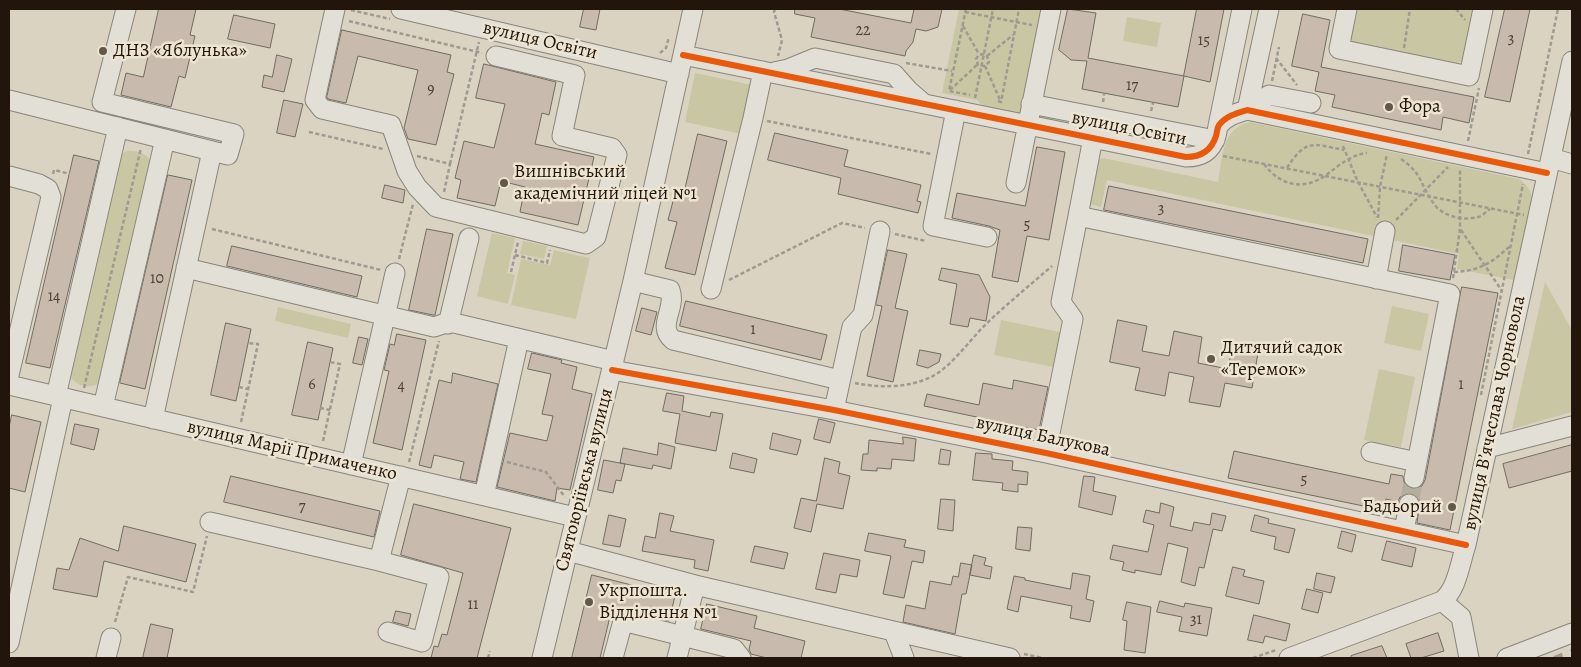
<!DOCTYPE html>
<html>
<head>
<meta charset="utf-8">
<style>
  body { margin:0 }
  #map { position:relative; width:1581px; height:667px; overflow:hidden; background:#dad3c2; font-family:Alegreya,serif }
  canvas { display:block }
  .frame { position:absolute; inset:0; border:10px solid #21150c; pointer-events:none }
</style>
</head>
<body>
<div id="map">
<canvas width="1581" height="667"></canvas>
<div class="frame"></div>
</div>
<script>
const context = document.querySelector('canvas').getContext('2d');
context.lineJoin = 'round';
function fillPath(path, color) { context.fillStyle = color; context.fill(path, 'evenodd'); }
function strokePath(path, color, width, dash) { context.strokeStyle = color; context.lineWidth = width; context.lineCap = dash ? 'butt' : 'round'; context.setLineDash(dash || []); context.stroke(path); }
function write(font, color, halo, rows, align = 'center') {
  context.font = font + ' Alegreya,serif'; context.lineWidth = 5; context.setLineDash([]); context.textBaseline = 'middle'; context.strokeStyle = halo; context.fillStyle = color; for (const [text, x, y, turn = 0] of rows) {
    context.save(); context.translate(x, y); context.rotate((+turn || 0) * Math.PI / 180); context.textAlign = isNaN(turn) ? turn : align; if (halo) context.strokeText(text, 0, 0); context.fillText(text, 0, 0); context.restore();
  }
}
fillPath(new Path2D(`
  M959 9H1045L1026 107 1015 116 986 110 977 100 942 93Z
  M1358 9H1475L1464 60 1451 66 1357 47 1351 39Z
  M1127 17 1161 23 1157 47 1123 41Z
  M695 73 752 85 742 134 685 122Z
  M1250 122 1519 179C1526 184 1530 189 1532 197L1514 280 1457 269 1459 254 1107 180 1101 207 1090 204 1088 199 1098 160 1103 158 1218 182C1223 157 1221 129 1250 122Z
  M127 151C138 150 145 153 152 162L102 382C88 390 77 387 68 374L120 155Z
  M492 233 515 238 507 273 515 275 508 304 477 296Z
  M523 241 547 246 544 259 520 254Z
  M554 250 590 258 576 319 511 305 521 259 550 265Z
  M1545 282 1572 330V412L1512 429Z
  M1392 306 1429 314 1421 351 1384 343Z
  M278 307 351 324 348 338 275 321Z
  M1001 320 1065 333 1058 368 994 355Z
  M1379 369 1415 377 1401 447 1364 440Z`), '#c9c6a3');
const building = new Path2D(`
  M159 9H196L190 35 195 36 185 78 179 76 171 107 121 95 126 73 143 77Z
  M584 9H600L596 30 580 27Z
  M795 9H839L911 23 914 9H942L938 27 926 31 916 29 913 42 906 51 905 56 811 37 815 18 795 14Z
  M1068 9 1096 13 1088 58 1184 76 1178 107 1082 89 1087 61 1071 60 1059 50Z
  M1197 9H1224L1210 82 1184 76Z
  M1505 9H1530L1510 102 1485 97Z
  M1303 14 1330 20 1321 67 1474 97 1469 123 1443 117 1441 130 1332 107 1335 95 1315 91 1319 72 1292 66Z
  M234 15 275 24 270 48 228 39Z
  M342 30 451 55 447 72 454 74 436 145 408 139 404 128 418 70 358 56 346 103 328 99 327 97Z
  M277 55 292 59 284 92 262 87 264 75 272 77Z
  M484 64 556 82 549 115 542 113 535 144 594 157 578 225 520 212 525 187 501 181 495 206 457 198 461 180 455 178 464 141 494 148 505 104 476 98Z
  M284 100 303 104 295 137 277 133Z
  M775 133 848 150 844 166 921 185 917 201 921 202 918 213 838 194 841 178 768 160Z
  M698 134 727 141 695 275 665 268 677 222 668 220 676 190 684 191Z
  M1037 147 1065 152 1049 240 1027 236 1018 282 992 277 1000 230 989 226 952 218 957 193 1025 206Z
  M74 155 99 161 50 368 26 363Z
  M168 175 192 180 145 389 120 383Z
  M385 185 405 190 403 203 382 198Z
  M1109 186 1368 239 1363 263 1104 210Z
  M427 229 453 234 435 315H433L409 310Z
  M1403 245 1455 255 1450 280 1399 271Z
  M232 246 362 276 357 297 227 266Z
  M888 250 907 254 895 308 908 311 893 382 867 376 882 306 876 305Z
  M942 268 979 275 990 297 986 321 970 318 968 327 950 324 957 284 939 280Z
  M1462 287 1498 293 1450 530 1417 523 1420 501 1417 496 1412 493 1405 494 1400 497 1398 502 1386 499 1383 510 1228 478 1234 451 1389 484 1391 474 1403 476 1404 482 1407 487 1412 489 1418 488 1422 486 1425 480Z
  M686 301 827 335 821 360 680 326Z
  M642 308 657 312 651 335 636 331Z
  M1118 320 1147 326 1142 351 1169 356 1174 331 1202 337 1198 363 1228 369 1233 342 1259 347 1252 388 1225 383 1220 407 1189 402 1194 377 1169 372 1165 396 1135 390 1140 368 1110 362Z
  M226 323 251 329 236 401 211 395Z
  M397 334 426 340 402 450 373 443 389 371 384 370 390 344 394 345Z
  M359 337 368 339 362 365 353 363Z
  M308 342 333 348 318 420 292 415Z
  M920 350 941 354 939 362 928 368 917 365Z
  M532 353 562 360 561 363 577 367 572 389 592 394 570 490 557 488 555 501 497 487 510 433 547 441 553 416 542 414 551 374 528 369Z
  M453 373 498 384 476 482 460 479 464 462 434 455 431 468 419 465 439 380 451 383Z
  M1014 380 1048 387 1039 430 924 406 927 394 979 405 983 383 1012 389Z
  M667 393 684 396 682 411 710 417 711 412 723 414 716 451 675 443 680 414 663 411Z
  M12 415 41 422 25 492 9 488V428Z
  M819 419 835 423 830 443 814 439Z
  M75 424 99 429 94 450 71 444Z
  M773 433 801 440 797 455 770 449Z
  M903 437 916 439 914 461 892 459 891 469 877 468V471L861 470 863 454H868L869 440 903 444Z
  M659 443 675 447 671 469 653 465 652 469 620 463 623 448 657 455Z
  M1572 445V471L1509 488 1503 464Z
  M941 449 951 451 949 465 939 464Z
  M733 453 757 459 754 473 730 468Z
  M976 453 992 454V459L1013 461 1012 470 1028 472 1027 485 1018 484V492L1002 490 1003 483 973 480Z
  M825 458 840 462 838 473 850 476 843 509 817 504 811 532 794 528 801 498 816 501Z
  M604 460 625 464 621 481 616 480 613 493 598 490Z
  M231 476 380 511 374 537 224 502Z
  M1084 476 1095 477 1093 491 1116 496 1112 515 1079 507Z
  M941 499 955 500 953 531 938 529Z
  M1161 503 1174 507 1170 526 1192 531 1194 522 1210 525 1212 513 1226 516 1222 531 1213 529 1204 568 1199 567 1195 586 1181 582 1188 548 1168 543 1161 575 1135 570V573L1122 570 1124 562 1110 559 1113 545 1148 552 1154 525 1143 522 1146 510 1159 513Z
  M414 504 511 528 477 658H431L434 646 438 647 442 634 447 635 463 573 401 555Z
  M660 513 674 516 670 531 714 540 708 571 694 568 695 560 642 551 645 536 655 538Z
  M609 515 626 519 620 547 603 544Z
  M1255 515 1269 519 1268 523 1295 529 1289 553 1274 549 1276 537 1251 531Z
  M124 526 196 544 186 582 104 561 97 597 53 589 57 568 69 570 80 538 118 551Z
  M1018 527 1032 528 1030 551 1016 549Z
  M1342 531 1356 535 1352 552 1338 548Z
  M869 533 906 540 904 547 925 551 923 563 912 561 904 598 883 594 891 556 865 551Z
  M1387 541 1416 548 1412 567 1382 560Z
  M755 546 788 553 784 569 751 562Z
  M824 553 860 560 857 577 840 574 836 593 816 589Z
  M974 555 986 558 984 565 992 567 990 579 970 575Z
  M961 563 972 565 966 594H962L955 634 903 622 906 605 925 609 930 581 951 585 953 576 958 577Z
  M1233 567 1245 570 1243 576 1264 581 1259 604 1226 596Z
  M1073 573 1090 576 1086 599 1094 601 1090 622 1070 618 1072 606 1021 596 1018 612 1007 609 1014 576 1025 578V580L1070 589Z
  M1317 573 1335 577 1331 593 1314 589Z
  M592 575 675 596 669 621 612 608 600 658H572Z
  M1307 589 1323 593 1318 613 1302 609Z
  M1160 601 1184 607 1185 603 1212 608 1207 636 1179 631 1182 617 1157 612Z
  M1127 602 1151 607 1145 653 1124 650 1127 621 1123 620Z
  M707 604 757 616 754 628 805 641 801 658H767L751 654 749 649 751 641 701 629Z
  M396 611 411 614 408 626 393 622Z
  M1254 615 1290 624 1286 641 1265 636 1263 643 1248 640Z
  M151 624 173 629 167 658H143Z
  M1438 633 1444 651 1421 658H1411L1406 644Z
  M1382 646 1387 658H1351V656Z`);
fillPath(building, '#c9baae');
strokePath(building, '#706b62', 1);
strokePath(new Path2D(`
  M1409 504 1414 478`), '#b5ad9e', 19, [19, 9]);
const minor = new Path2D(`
  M335 9 315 100 322 109 391 125 407 171 417 187 436 207 586 244 596 237 617 155 612 148 562 136 575 75 496 56
  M401 9 679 74
  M1347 9 1339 49 1469 76 1483 9
  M683 55 1186 157C1200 157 1211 152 1216 136 1217 133 1217 128 1219 125 1226 116 1237 113 1247 110L1547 173
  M774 72 788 69 815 58 894 74 909 91 923 103
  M9 100 228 155 234 134 102 102 126 9
  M1031 104 1215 140
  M956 110 933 226 987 237
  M1247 110 1269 9
  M1247 110 1269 95 1311 103
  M1218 126 1242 9
  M1093 138 1078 216 1450 294 1414 478
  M1551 158 1572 164
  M9 176 39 184 48 189 51 197 9 375
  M1016 183 1051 9
  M186 268 434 327 446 323H454L614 361
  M1376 279 1385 231
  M633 281 670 290C677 308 656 326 673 340L840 380
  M711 289 753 118 763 71
  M448 324 469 238
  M612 370 834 410 1046 453 1466 545
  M9 385 575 517
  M56 396 118 127
  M103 407 165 139
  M834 410 852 327 863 315 880 231
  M153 419 212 151
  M1487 448 1572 426
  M1371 452 1417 462
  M1046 453 1073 319 1061 302 1078 216
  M351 465 395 273
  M486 487 519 339
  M210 522 379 561 401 476
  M1404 531 1409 504
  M568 551 695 585 1010 658
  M379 561 439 577 422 642 388 632
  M1442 601 1461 617 1469 658
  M894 632 904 658
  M9 643 63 398
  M106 658 111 638
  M542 658 633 281 693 9
  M613 658 623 621 734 649 741 658
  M677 658 695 585
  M1289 658 1442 601C1457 590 1460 563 1466 545L1572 61
  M1507 658 1572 633`);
strokePath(minor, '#8a857a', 21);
strokePath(new Path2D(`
  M775 9 774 12 782 40 778 56
  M966 9 949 91 970 95
  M1456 9 1465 20
  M351 10 390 19
  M965 12 1032 25
  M349 21 482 53
  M963 26 979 54
  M1404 48 1410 9
  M660 53 666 48 669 37
  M987 56 1013 35
  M1276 58 1297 85
  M906 63 952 71
  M985 66 978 65 976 59 979 55 984 54 987 56 989 62 985 66 1001 102
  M1272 81 1279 47
  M950 90 977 65
  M975 98 993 9
  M998 101 1001 102 1019 9
  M1103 102 1104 94
  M1151 111 1153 103
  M767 121 931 154
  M309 132 383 149
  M1468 141 1479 88
  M1343 146 1358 182 1377 217
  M1528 154 1558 9
  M417 156 450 164 444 192
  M1223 156 1524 215
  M1401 159C1423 174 1420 185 1434 204 1443 217 1466 222 1481 216 1484 214 1487 211 1490 209
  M450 164 479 42
  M1264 164C1280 186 1304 191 1326 175 1340 165 1350 155 1367 153
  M1287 168C1306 138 1313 144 1344 150
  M53 174 54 170 70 174
  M1378 218 1380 187 1387 154
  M1396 220 1448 167
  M212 229 381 270
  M1461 230 1502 291
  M895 234 926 241
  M515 255 547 263 550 250
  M399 259 413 204
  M511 272 518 242
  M1454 272C1479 271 1492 263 1510 246
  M1453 278 1460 229V169
  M729 280 842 223 865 228
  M855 383C879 388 908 388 931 377 950 368 970 340 986 324 1007 304 1030 285 1052 266
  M239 387 248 389
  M84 388 141 148
  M1481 395 1523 184
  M320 408 330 410
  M241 422 258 344 248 343
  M323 441 340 364 330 362
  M409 462 439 341
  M507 462 546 472 565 497
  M115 622 128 577 193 592 207 536
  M1024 654 1043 658
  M488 658 490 651
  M1253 658 1276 650`), '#9e9a92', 2.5, [4, 2.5]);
strokePath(minor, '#e2dfd6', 19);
strokePath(new Path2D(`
  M1554 658 1572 651`), '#9e9a92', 4, [9, 9]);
strokePath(new Path2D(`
  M683 55 1186 157C1200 157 1211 152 1216 136 1217 133 1217 128 1219 125 1226 116 1237 113 1247 110L1547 173
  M612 370 834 410 1046 453 1466 545`), '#e8590c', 6);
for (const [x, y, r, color] of [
  [103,51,5,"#62584c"],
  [1389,107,5,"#62584c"],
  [504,183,5,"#62584c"],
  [1211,359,5,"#62584c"],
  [1452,507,5,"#62584c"],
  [589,602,5,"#62584c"]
]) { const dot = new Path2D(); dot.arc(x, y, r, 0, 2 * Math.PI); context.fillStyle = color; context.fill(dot); strokePath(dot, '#ede5d1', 2); }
write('16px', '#4d4036', null, [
  ["22",863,31],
  ["3",1511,39],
  ["15",1204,41],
  ["17",1132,86],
  ["9",431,90],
  ["3",1161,209],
  ["5",1027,225],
  ["10",157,279],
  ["14",54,297],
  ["1",753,330],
  ["6",312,385],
  ["1",1461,385],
  ["4",401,386],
  ["5",1304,480],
  ["7",302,507],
  ["11",473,605],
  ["31",1196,620]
]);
write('19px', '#21150c', '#ede5d1', [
  ["вулиця Освіти",540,41,13],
  ["вулиця Освіти",1129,129,11],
  ["вулиця Вʼячеслава Чорновола",1495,413,-78],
  ["вулиця Балукова",1043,437,12],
  ["вулиця Марії Примаченко",292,451,13],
  ["Святоюріївська вулиця",585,480,-76]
]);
write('19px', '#21150c', '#ede5d1', [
  ["ДНЗ «Яблунька»",113,51],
  ["Фора",1399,107],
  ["Вишнівський",514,172],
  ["академічний ліцей №1",514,194],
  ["Дитячий садок",1221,348],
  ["«Теремок»",1221,370],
  ["Бадьорий",1442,507,"right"],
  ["Укрпошта.",599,591],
  ["Відділення №1",599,613]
], 'left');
</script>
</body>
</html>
